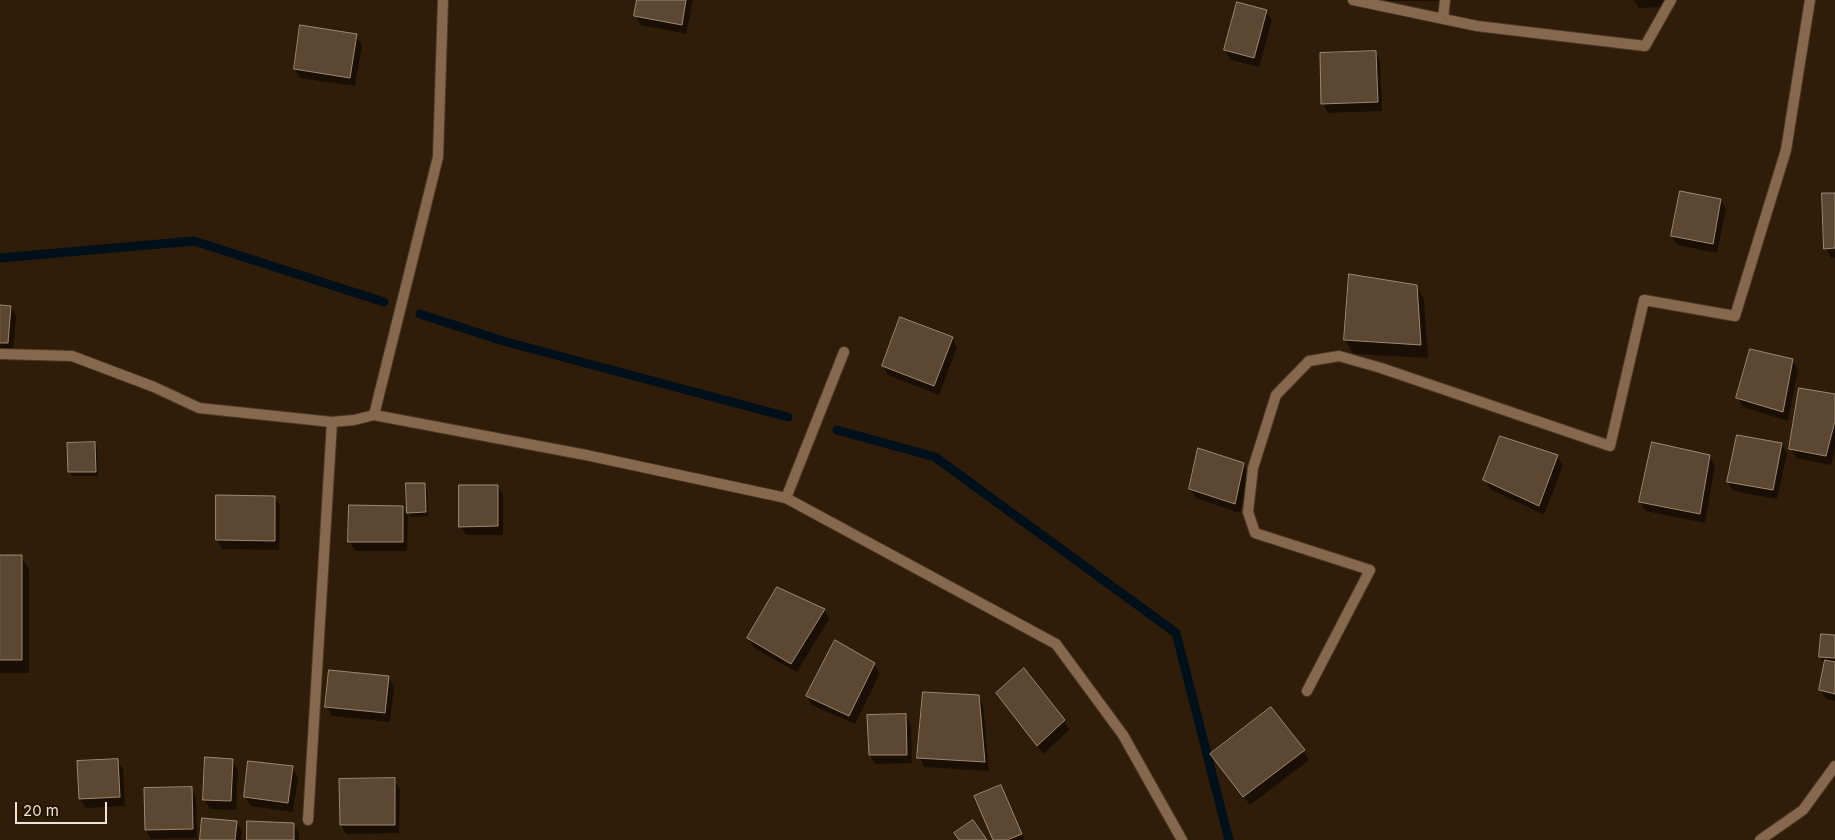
<!DOCTYPE html>
<html>
<head>
<meta charset="utf-8">
<style>
  body { margin:0 }
  #map { position:relative; width:1835px; height:840px; overflow:hidden; background:#301d09; font-family:Inter,sans-serif }
  canvas { display:block }
  .scale { position:absolute; left:15px; top:802px; width:92px; height:22px; box-sizing:border-box; border:2px solid #efe2d6; border-top:0; padding-left:6px; font-size:15px; line-height:18px; white-space:nowrap; color:#efe2d6; -webkit-text-stroke:4px #261402; paint-order:stroke }
</style>
</head>
<body>
<div id="map">
<canvas width="1835" height="840"></canvas>
<div class="scale">20 m</div>
</div>
<script>
const context = document.querySelector('canvas').getContext('2d');
context.lineJoin = 'round';
function fillPath(path, color) { context.fillStyle = color; context.fill(path, 'evenodd'); }
function strokePath(path, color, width, dash) { context.strokeStyle = color; context.lineWidth = width; context.lineCap = dash ? 'butt' : 'round'; context.setLineDash(dash || []); context.stroke(path); }
fillPath(new Path2D(`
  M639 0H693L686 34 641 25 636 16Z
  M1387 0H1445V1H1388Z
  M1634 0H1664V7L1639 8Z
  M1266 11 1272 20 1259 67 1231 60 1225 50Z
  M356 35 362 45 355 86 300 78 295 69Z
  M1375 52 1380 61 1382 111 1328 113 1323 104 1321 54Z
  M1835 194V258H1831L1826 248Z
  M1721 200 1726 209 1717 253 1677 245 1672 236Z
  M1416 286 1424 299 1428 358 1353 354 1345 340Z
  M0 306 11 307 16 316 13 352 0 351Z
  M952 338 957 347 939 395 888 375 883 365Z
  M1792 360 1798 369 1788 421 1743 407 1738 398Z
  M1835 395V449L1831 465 1796 458 1791 448Z
  M95 443 97 447 98 476H72L70 472 68 444Z
  M1782 444 1787 454 1777 499 1733 491 1728 482Z
  M1557 456 1563 465 1544 515 1490 489 1485 479Z
  M1709 456 1715 466 1705 523 1646 511 1640 502Z
  M1244 464 1249 474 1240 513 1196 498 1190 489Z
  M424 484 427 488 428 516 411 517 408 512Z
  M498 486 503 495V535H466L460 526Z
  M274 497 280 506 279 550 222 549 217 540Z
  M402 507 408 516 407 551H355L350 542Z
  M0 556H21L29 570V673H0Z
  M824 610 829 619 797 672 754 648 748 638Z
  M1835 636V701L1826 699 1820 690 1826 665 1820 657Z
  M874 664 880 673 855 724 812 705 807 696Z
  M388 677 394 687 390 722 332 716 327 707Z
  M998 694 1064 721 1069 730 1043 754Z
  M978 696 983 705 989 771 924 767 919 757Z
  M905 715 911 724 912 763 875 764 870 755 868 716Z
  M1303 751 1309 760 1250 805 1212 754Z
  M117 760 123 769 125 806 86 808 80 799 79 762Z
  M232 760 238 769 236 810 210 809 204 799Z
  M249 763 292 767 298 777 293 812 251 806 245 797Z
  M394 780 400 789 399 833 346 834 341 825Z
  M1001 787 1006 796 1025 840H994Z
  M191 789 196 798 197 838 151 839 146 830 145 790Z
  M236 822 242 831 241 840H201Z
  M294 824 299 833V840H248Z`), '#0007');
strokePath(new Path2D(`
  M0 258 194 241 384 302
  M420 314 503 341 788 417
  M837 430 935 457 1176 633 1229 840`), '#00101a', 9);
const building = new Path2D(`
  M637 0H686L682 25 634 16Z
  M1237 2 1267 10 1254 58 1224 50Z
  M300 25 357 34 350 78 294 69Z
  M1376 51 1378 102 1321 104 1320 53Z
  M1680 191 1721 199 1713 244 1671 236Z
  M1822 193H1835V248L1824 249Z
  M1349 274 1417 285 1421 345 1344 340Z
  M0 305 11 306 8 343H0Z
  M900 317 953 337 934 386 882 366Z
  M1750 349 1793 359 1783 412 1736 398Z
  M1799 388 1835 394V421L1826 456 1789 449Z
  M1737 435 1782 443 1773 490 1727 482Z
  M1500 436 1558 455 1539 506 1483 480Z
  M95 442 96 472H68L67 443Z
  M1652 442 1710 455 1700 514 1639 502Z
  M1198 448 1244 463 1235 504 1189 489Z
  M406 483H425L426 512 407 513Z
  M459 485H498V526L459 527Z
  M216 495 275 496V541L216 540Z
  M349 505 403 506V542H348Z
  M0 555H22V660H0Z
  M777 587 825 609 791 664 747 638Z
  M1821 634 1835 635V658L1819 657Z
  M835 640 875 663 849 716 806 696Z
  M1825 660 1835 662V694L1819 690Z
  M1024 668 1065 720 1037 746 996 693Z
  M329 670 389 676 385 713 325 707Z
  M923 692 979 695 985 762 917 758Z
  M1271 707 1305 750 1243 797 1210 754Z
  M906 714 907 755H869L867 715Z
  M205 757 233 759 231 801 203 800Z
  M118 759 120 797 79 799 77 761Z
  M248 761 293 766 288 803 244 797Z
  M395 778V825H340L339 779Z
  M1001 785 1022 834 1007 840H993L974 796Z
  M192 787 193 829 145 830 144 788Z
  M202 818 237 821 235 840H200Z
  M973 820 987 840H959L954 833Z
  M247 821 294 823V840H247Z`);
fillPath(building, '#5b4732');
strokePath(building, '#9f8871', 1);
const minor = new Path2D(`
  M1353 0 1477 26 1645 46 1671 0
  M1443 19 1445 0
  M0 354 72 356 154 387 199 408 332 422 354 420 374 415 586 455 786 498 1056 644 1123 735 1182 840
  M374 415 438 157 443 0
  M786 498 844 352
  M1307 691 1370 570 1255 533 1248 512 1253 468 1276 395 1309 361 1339 356 1381 368 1610 446 1644 300 1735 316 1786 150 1810 0
  M308 820 332 422`);
const tertiary = new Path2D(`
  M1760 840 1803 810 1835 766`);
strokePath(minor, '#4b3926', 12);
strokePath(tertiary, '#4b3926', 12);
strokePath(minor, '#86684f', 10);
strokePath(tertiary, '#86684f', 10);
</script>
</body>
</html>
